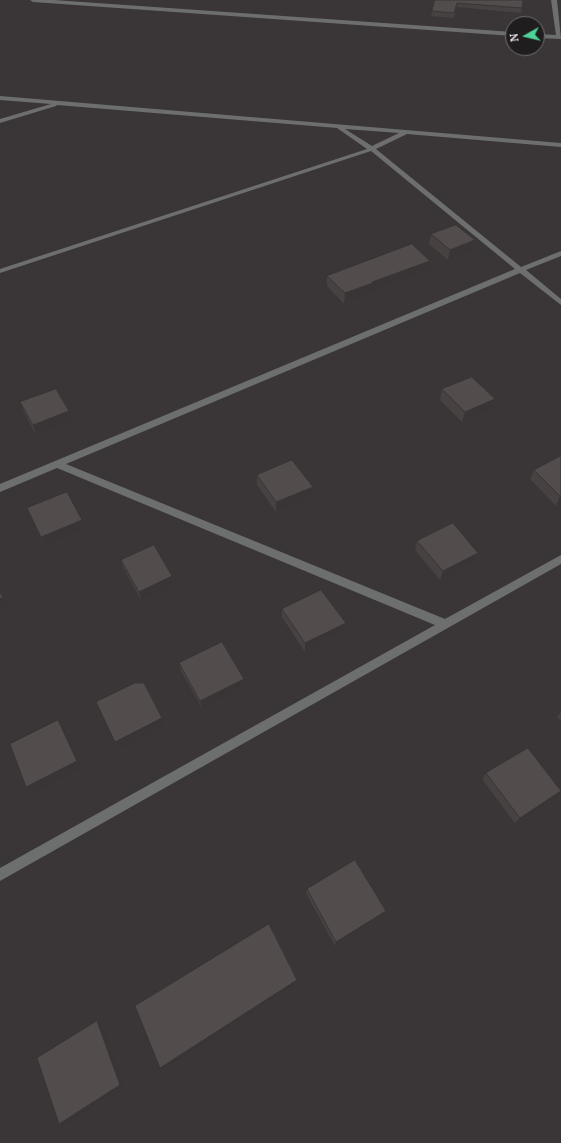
<!DOCTYPE html>
<html>
<head>
<meta charset="utf-8">
<style>
  body { margin:0 }
  #map { position:relative; width:561px; height:1143px; overflow:hidden; background:#3a3536; font-family:"PT Serif",serif }
  canvas { display:block }
  .north { position:absolute; left:505px; top:16px; width:40px; height:40px; box-sizing:border-box; background:#201d1e; border:1px solid #716e6f; border-radius:50%; rotate:262deg; font-size:11px; font-weight:700; line-height:16px; text-align:center; color:#ebe7e8 }
  .north::after { content:''; display:block; margin:auto; width:14px; height:18px; background:#4cd39a; clip-path:polygon(50% 0,100% 100%,50% 72%,0 100%) }
</style>
</head>
<body>
<div id="map">
<canvas width="561" height="1143"></canvas>
<div class="north">N</div>
</div>
<script>
const context = document.querySelector('canvas').getContext('2d');
context.lineJoin = 'round';
function fillPath(path, color) { context.fillStyle = color; context.fill(path, 'evenodd'); }
function strokePath(path, color, width, dash) { context.strokeStyle = color; context.lineWidth = width; context.lineCap = dash ? 'butt' : 'round'; context.setLineDash(dash || []); context.stroke(path); }
fillPath(new Path2D(`
  M30 0H54L513 32V36L33 2Z
  M551 0H557L561 39 537 38V34L556 35Z
  M0 96 561 143V147L407 134 376 149 521 267 561 251V256L526 270 561 299V305L520 273 66 464 445 619 561 555V564L0 881V868L435 625 57 468 0 492V484L515 269 371 151 0 273V269L367 149 337 128 57 105 56 106 0 123V119L51 104 0 100ZM345 129 399 133 372 146Z`), '#6d6f6e');
fillPath(new Path2D(`
  M435 0 522 8 521 13 456 7 454 18 431 16Z
  M431 234 473 251 448 260 429 244Z
  M428 271 372 292V293L344 304 327 286V276Z
  M442 389 495 399 492 409 462 422 440 400Z
  M20 402 73 421 36 435 24 412Z
  M561 456V503L556 506 530 479 534 470Z
  M257 475 313 487 312 496 276 512 257 485Z
  M27 508 82 520 85 529 45 546Z
  M417 541 478 553 475 562 440 580 415 550Z
  M121 560 172 576 174 585 141 600 124 569Z
  M282 609 346 623 344 631 305 652 282 617Z
  M179 663 245 686 202 708 181 671Z
  M561 712V721L557 717Z
  M486 773 556 797 515 823 482 779Z
  M307 889 383 915 335 946 306 893Z`), '#474142');
fillPath(new Path2D(`
  M475 240 473 251 448 260 450 250Z
  M430 261 428 271 372 292V293L344 304 345 293 372 282Z
  M495 399 492 409 462 422 465 412Z
  M69 411 73 421 36 435 33 425Z
  M313 487 312 496 276 512V502Z
  M560 496H561V503L556 506Z
  M82 520 85 529 45 546 41 537Z
  M478 553 475 562 440 580 443 571Z
  M172 576 174 585 141 600 139 592Z
  M0 589 8 606 0 609Z
  M346 623 344 631 305 652V643Z
  M244 679 245 686 202 708 200 701Z
  M162 718 164 725 118 749 115 742Z
  M58 720 63 727 81 768 32 793 26 787Z
  M561 791 556 797 515 823 520 818Z
  M386 911 383 915 335 946 336 942Z
  M297 980V982L163 1069 160 1068Z
  M97 1021 101 1023 124 1085 65 1124H59Z`), '#393536');
const building = new Path2D(`
  M435 0H523L522 8 457 3 454 13 432 11Z
  M456 225 475 240 450 250 431 234Z
  M412 244 430 261 372 282 373 283 345 293 327 276Z
  M472 377 495 399 465 412 442 389Z
  M56 389 69 411 33 425 20 402Z
  M561 456V496H560L534 470Z
  M292 460 313 487 276 502 257 475Z
  M67 492 82 520 41 537 27 508Z
  M453 523 478 553 443 571 417 541Z
  M154 545 172 576 139 592 121 560Z
  M321 590 346 623 305 643 282 609Z
  M0 591 3 598 0 599Z
  M222 642 244 679 200 701 179 663Z
  M135 683H144L162 718 115 742 96 702Z
  M58 720 77 761 26 787 10 744Z
  M528 748 561 791 520 818 486 773Z
  M355 860 386 911 336 942 307 889Z
  M269 924 297 980 160 1068 135 1006Z
  M97 1021 120 1085 59 1124 37 1058Z`);
fillPath(building, '#524c4d');
strokePath(building, '#393536', 1);
</script>
</body>
</html>
